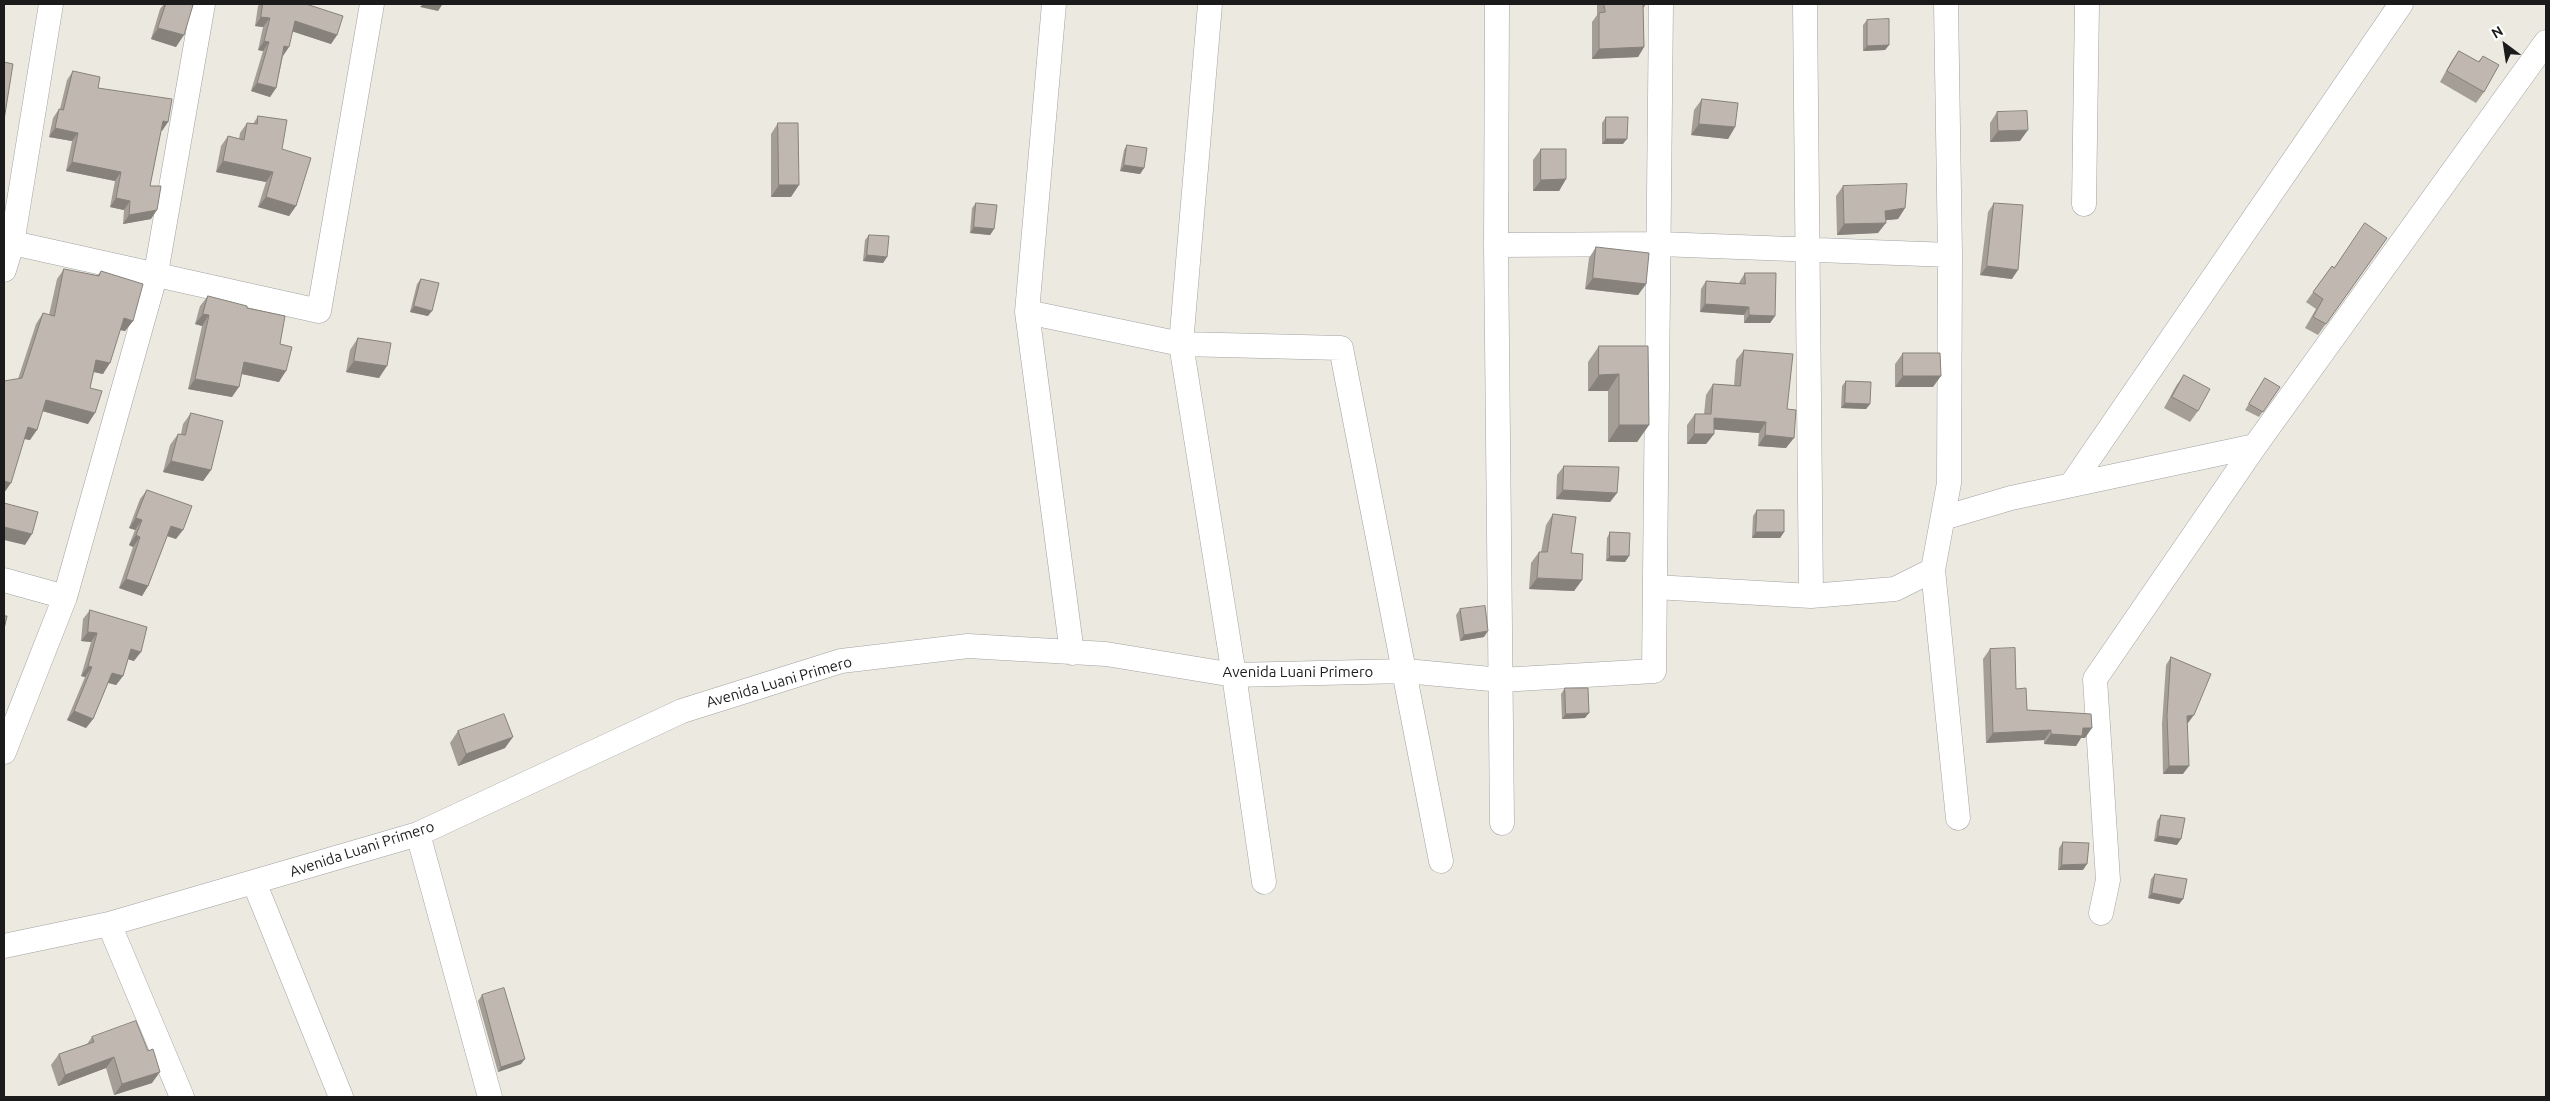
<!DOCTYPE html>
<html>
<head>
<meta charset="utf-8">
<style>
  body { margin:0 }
  #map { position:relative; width:2550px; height:1101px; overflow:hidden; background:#ece9e0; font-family:Ubuntu,sans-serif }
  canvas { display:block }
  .frame { position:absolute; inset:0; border:5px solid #1b1b1b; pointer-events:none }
  .north { position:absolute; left:2480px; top:20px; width:50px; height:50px; -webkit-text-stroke:4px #fff; paint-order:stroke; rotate:329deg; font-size:14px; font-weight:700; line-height:20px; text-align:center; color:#1b1b1b }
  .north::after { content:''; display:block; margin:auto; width:18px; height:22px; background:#1b1b1b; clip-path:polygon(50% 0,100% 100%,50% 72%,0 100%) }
</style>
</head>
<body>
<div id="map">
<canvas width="2550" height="1101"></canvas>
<div class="frame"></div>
<div class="north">N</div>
</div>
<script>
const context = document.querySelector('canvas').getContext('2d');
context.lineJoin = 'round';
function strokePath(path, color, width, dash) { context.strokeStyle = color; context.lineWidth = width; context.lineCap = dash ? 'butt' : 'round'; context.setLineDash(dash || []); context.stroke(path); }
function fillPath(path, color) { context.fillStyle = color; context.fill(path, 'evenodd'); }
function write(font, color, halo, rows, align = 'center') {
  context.font = font + ' Ubuntu,sans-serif'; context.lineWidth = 4.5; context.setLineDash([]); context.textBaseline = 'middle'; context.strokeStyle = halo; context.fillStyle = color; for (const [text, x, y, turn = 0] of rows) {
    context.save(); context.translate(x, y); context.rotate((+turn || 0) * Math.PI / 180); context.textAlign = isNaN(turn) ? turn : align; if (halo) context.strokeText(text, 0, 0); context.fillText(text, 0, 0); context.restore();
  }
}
const minor = new Path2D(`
  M1054 4 1027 312 1072 653
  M1210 4 1181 344 1234 675 1264 882
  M1497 4 1496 245 1502 823
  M1805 4 1811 596
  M1946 4 1950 255 1949 483 1933 570 1958 818
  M2084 204 2087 4
  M4 241 319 311 372 4
  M1496 245 1659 244 1950 255
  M4 270 12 244 51 4
  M1027 312 1181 344 1341 348 1441 861
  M2071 485 2401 4
  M1943 518 2011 498 2255 446 2546 42
  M4 580 65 597
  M1655 587 1811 596 1895 589 1933 570
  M4 752 65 597 156 273 203 4
  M418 834 490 1097
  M254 882 341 1097
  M2101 913 2108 880 2095 679 2255 446
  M109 924 182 1097
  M4 946 109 924 418 834 682 711 841 661 968 646 1106 654 1234 675 1406 671 1501 680 1654 671 1661 4`);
strokePath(minor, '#a2a2a2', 25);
strokePath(minor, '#fff', 24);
fillPath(new Path2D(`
  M164 4H189L176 47 151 39 160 9Z
  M260 4H306L337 35 331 44 292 31 283 56 276 88 270 97 251 91 263 51 258 50 263 27 255 26 258 6Z
  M1597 4H1646L1643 9 1644 47 1638 57 1592 59V22L1597 15Z
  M1867 20 1889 45 1885 50 1863 51V25Z
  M2459 51 2478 62 2483 56 2484 92 2476 103 2440 82 2451 62Z
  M73 71 98 88 168 122 161 131 150 186 151 219 123 224 124 210 110 207 115 181 66 171 72 141 49 137 53 118 59 109H60L67 80Z
  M1702 99 1735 127 1728 139 1691 135 1694 110Z
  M1997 112 2020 141 1990 142V123Z
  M258 116 282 149 296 206 289 216 258 207 266 182 216 172 221 146 228 136 239 139 240 133 247 123 253 124Z
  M1606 117 1623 144H1602V123Z
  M778 123 791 197H771V134Z
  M1127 145 1144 168 1140 174 1120 171 1124 150Z
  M1541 149 1566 179 1559 191H1533V160Z
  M1843 186 1905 208 1898 219 1885 220 1878 233 1837 235 1836 196Z
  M976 203 994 229 990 235 970 233 972 208Z
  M1994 203 2012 279 1980 275 1988 212Z
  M869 235 887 257 883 263 863 261 865 240Z
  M2387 238 2318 335 2305 328 2316 309 2306 302 2332 266 2334 267Z
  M1596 247 1646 284 1638 295 1585 289 1589 258Z
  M64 269 97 276 101 271 133 321 125 331 120 330 103 374 94 372 90 388 88 424 42 411 30 440 24 439 4 493 18 379 36 324 43 313 49 315 57 279Z
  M1745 273 1775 316 1770 323H1744V315L1700 312 1701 289 1706 281 1739 283 1740 281Z
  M421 279 428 316 410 312 417 284Z
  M208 296 247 308 280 344 279 382 242 374 232 397 188 389 202 326 195 324 200 306Z
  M358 338 379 378 346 372 350 350Z
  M1599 346H1648L1649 425 1637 442H1608V391H1588V362Z
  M1744 350 1787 409 1786 448 1758 446 1759 433 1714 429V434L1706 444H1687V425L1695 414H1704L1706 395 1713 384 1734 385 1736 360Z
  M1903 353 1933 387H1895V364Z
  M2184 375 2198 411 2190 422 2164 408 2176 386Z
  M2265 378 2280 387 2259 417 2245 410Z
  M1846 381 1870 404 1866 409 1841 408 1842 386Z
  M191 413 211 470 203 481 163 472 170 445 178 434H181L183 424Z
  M1564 466 1617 493 1610 502 1556 499 1557 475Z
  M147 490 176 539 167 536 148 586 142 596 119 588 133 547 129 545 135 530 129 528 140 499Z
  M1757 510 1784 532 1780 538H1752L1753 516Z
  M1553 514 1582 580 1574 591 1529 589 1531 563 1539 552H1541L1546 525Z
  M1610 532 1629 556 1625 562 1606 561 1607 538Z
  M1460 609 1484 637 1460 641 1456 615Z
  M90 610 134 661 128 659 123 676 116 685 108 683 93 719 86 728 67 720 85 677 81 676 91 642 81 641 83 619Z
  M1990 649 2016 689 2027 710 2085 738H2081L2076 746 2044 744V740L1986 743 1983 659Z
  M2171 657 2188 723H2187L2183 774H2163L2162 724 2166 665Z
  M1565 688 1585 718 1562 719 1561 694Z
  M458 731 505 748 458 766 450 743Z
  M2161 815 2177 845 2154 841 2157 821Z
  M2063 842 2083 870H2058L2059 848Z
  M2155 874 2183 899 2179 904 2148 898 2151 879Z
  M482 995 521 1064 498 1072 478 1001Z
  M92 1037 152 1083 114 1095 106 1068 58 1086 51 1065 59 1054 87 1044Z`), '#a59e97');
fillPath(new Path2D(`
  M423 4H434L442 5 438 11 420 7Z
  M261 17 270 18 263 27 255 26Z
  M295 21 337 35 331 44 288 30Z
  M158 28 184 35 176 47 151 39Z
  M264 41 269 42 263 51 258 50Z
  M1889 45 1885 50 1863 51 1867 46Z
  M284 46 289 47 283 56Z
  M1644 47 1638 57 1592 59 1599 49Z
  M257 83 276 88 270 97 251 91Z
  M163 121 168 122 162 131 157 130Z
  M1699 124 1735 127 1728 139 1691 135Z
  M55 128 78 133 72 141 49 137Z
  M2028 130 2020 141 1990 142 1998 131Z
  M1606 139H1627L1623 144H1602Z
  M223 161 273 172 266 182 216 172Z
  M72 162 121 172 115 181 66 171Z
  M1124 165 1144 168 1140 174 1120 171Z
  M1566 179 1559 191H1533L1541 180Z
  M779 185H799L791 197H771Z
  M266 197 296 206 289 216 258 207Z
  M116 198 130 201 124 210 110 207Z
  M1905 208 1898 219 1878 221 1885 211Z
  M157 210 151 219 123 224 129 215Z
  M1886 223 1878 233 1837 235 1844 224Z
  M974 227 994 229 990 235 970 233Z
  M867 255 887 257 883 263 863 261Z
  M1987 266 2018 270 2012 279 1980 275Z
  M1593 278 1646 284 1638 295 1585 289Z
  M1705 304 1749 307 1744 315 1700 312Z
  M414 306 432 311 428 316 410 312Z
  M203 314 209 315 202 326 195 324Z
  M1749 315 1775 316 1770 323H1744Z
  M124 318 133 321 125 331 116 329Z
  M96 360 110 363 103 374 89 371Z
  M354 361 387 366 379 378 346 372Z
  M244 362 286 371 279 382 237 373Z
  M1619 374 1608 391H1588L1599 375Z
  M1903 376H1941L1933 387H1895Z
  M195 379 239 387 232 397 188 389Z
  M46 400 95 413 88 424 39 410Z
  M1845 403 1870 404 1866 409 1841 408Z
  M1714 418 1766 422 1759 433 1707 429Z
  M1619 425H1649L1637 442H1608Z
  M28 427 37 430 30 440 20 438Z
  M1694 434H1714L1706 444H1687Z
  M1765 435 1794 438 1786 448 1758 446Z
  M171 461 211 470 203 481 163 472Z
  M4 481 11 483 4 493Z
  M1563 490 1617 493 1610 502 1556 499Z
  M136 518 142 520 135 530 129 528Z
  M171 526 183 530 176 539 164 535Z
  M4 527 32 534 25 545 4 540Z
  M1756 532H1784L1780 538H1752Z
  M136 535 140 537 133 547 129 545Z
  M1610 556H1629L1625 562 1606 561Z
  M1537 578 1582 580 1574 591 1529 589Z
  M126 579 148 586 142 596 119 588Z
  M1488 631 1484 637 1460 641 1464 635Z
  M88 632 97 633 91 642 81 641Z
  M131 649 141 652 134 661 124 658Z
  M88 666 92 667 85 677 81 676Z
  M112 673 123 676 116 685 106 682Z
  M74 711 93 719 86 728 67 720Z
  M1589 713 1585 718 1562 719 1566 714Z
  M2194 715 2188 723 2181 724 2187 716Z
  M2083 728H2092L2085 738H2081L2076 746 2044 744 2051 734Z
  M2051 730 2044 740 1986 743 1993 733Z
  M513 737 505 748 458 766 466 754Z
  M2169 766H2189L2183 774H2163Z
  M2158 836 2181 839 2177 845 2154 841Z
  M2087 864 2083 870H2058L2062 865Z
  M2152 893 2183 899 2179 904 2148 898Z
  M114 1057 106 1068 58 1086 65 1075Z
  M525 1059 521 1064 498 1072 501 1067Z
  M160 1072 152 1083 114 1095 122 1084Z`), '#86817b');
const building = new Path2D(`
  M166 4H189L193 5 184 35 158 28Z
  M263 4H306L343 16 337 35 295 21 289 47 284 46 276 88 257 83 269 42 264 41 270 18 261 17Z
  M1604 4H1643L1644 47 1599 49V13L1605 12Z
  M1889 19V45L1867 46V20Z
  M2459 51 2479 62 2483 56 2499 65 2484 92 2447 71Z
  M4 62 13 64 4 120Z
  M73 71 100 77 98 88 172 99 168 122 163 121 150 186H161L157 210 129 215 130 201 116 198 121 172 72 162 78 133 55 128 59 109 63 110Z
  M1702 99 1738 103 1735 127 1699 124Z
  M2027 111 2028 130 1998 131 1997 112Z
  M258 116 287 120 282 149 311 158 296 206 266 197 273 172 223 161 228 136 244 140 247 123 257 124Z
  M1606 117H1628L1627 139H1606Z
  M778 123H798L799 185H779Z
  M1127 145 1147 148 1144 168 1124 165Z
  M1541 149H1566V179L1541 180Z
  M1907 184 1905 208 1885 211 1886 223 1844 224 1843 186Z
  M976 203 997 205 994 229 974 227Z
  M1994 203 2023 205 2018 270 1987 266Z
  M2365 223 2387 238 2326 324 2313 317 2323 299 2313 292 2332 266 2334 268Z
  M869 235 889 236 887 257 867 255Z
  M1596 247 1649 253 1646 284 1593 278Z
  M64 269 99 276 101 271 143 284 133 321 124 318 110 363 96 360 90 388 102 391 95 413 46 400 37 430 28 427 11 483 4 481V381L22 378 43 313 54 316Z
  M1745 273H1776L1775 316 1749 315V307L1705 304 1706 281 1745 284Z
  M421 279 439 283 432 311 414 306Z
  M208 296 247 306V308L285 316 280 344 292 347 286 371 244 362 239 387 195 379 209 315 203 314Z
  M358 338 391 343 387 366 354 361Z
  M1599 346H1648L1649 425H1619V374L1599 375Z
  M1744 350 1793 354 1787 409 1796 410 1794 438 1765 435 1766 422 1714 418V434H1694L1695 414H1711L1713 384 1740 386Z
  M1903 353H1940L1941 376H1903Z
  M2184 375 2210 389 2198 411 2172 397Z
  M2265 378 2280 387 2263 412 2249 404Z
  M1846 381 1871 382 1870 404 1845 403Z
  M191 413 223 421 211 470 171 461 178 434 185 435Z
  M1564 466 1619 467 1617 493 1563 490Z
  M147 490 192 506 183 530 171 526 148 586 126 579 140 537 136 535 142 520 136 518Z
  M4 503 38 512 32 534 4 527Z
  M1757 510H1784V532H1756Z
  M1553 514 1576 517 1571 553 1583 554 1582 580 1537 578 1539 552H1547Z
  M1610 532 1630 533 1629 556H1610Z
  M1485 606 1488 631 1464 635 1460 609Z
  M90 610 147 627 141 652 131 649 123 676 112 673 93 719 74 711 92 667 88 666 97 633 88 632Z
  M4 616H7L4 629Z
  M2015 648 2016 689 2026 688 2027 710 2091 714 2092 728H2083L2082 736 2051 734V730L1993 733 1990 649Z
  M2171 657 2211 674 2194 715 2187 716 2189 766H2169L2167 716Z
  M1565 688H1588L1589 713 1566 714Z
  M504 714 513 737 466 754 458 731Z
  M2161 815 2185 818 2181 839 2158 836Z
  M2063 842 2089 843 2087 864 2062 865Z
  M2155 874 2187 879 2183 899 2152 893Z
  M504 988 525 1059 501 1067 482 995Z
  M136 1021 148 1051 153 1049 160 1072 122 1084 114 1057 65 1075 59 1054 94 1042 92 1037Z`);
fillPath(building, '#c0b8b0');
strokePath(building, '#86817b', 1);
write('15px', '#1b1b1b', '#fff', [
  ["Avenida Luani Primero",1298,672],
  ["Avenida Luani Primero",779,682,-16],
  ["Avenida Luani Primero",362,849,-18]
]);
</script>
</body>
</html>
